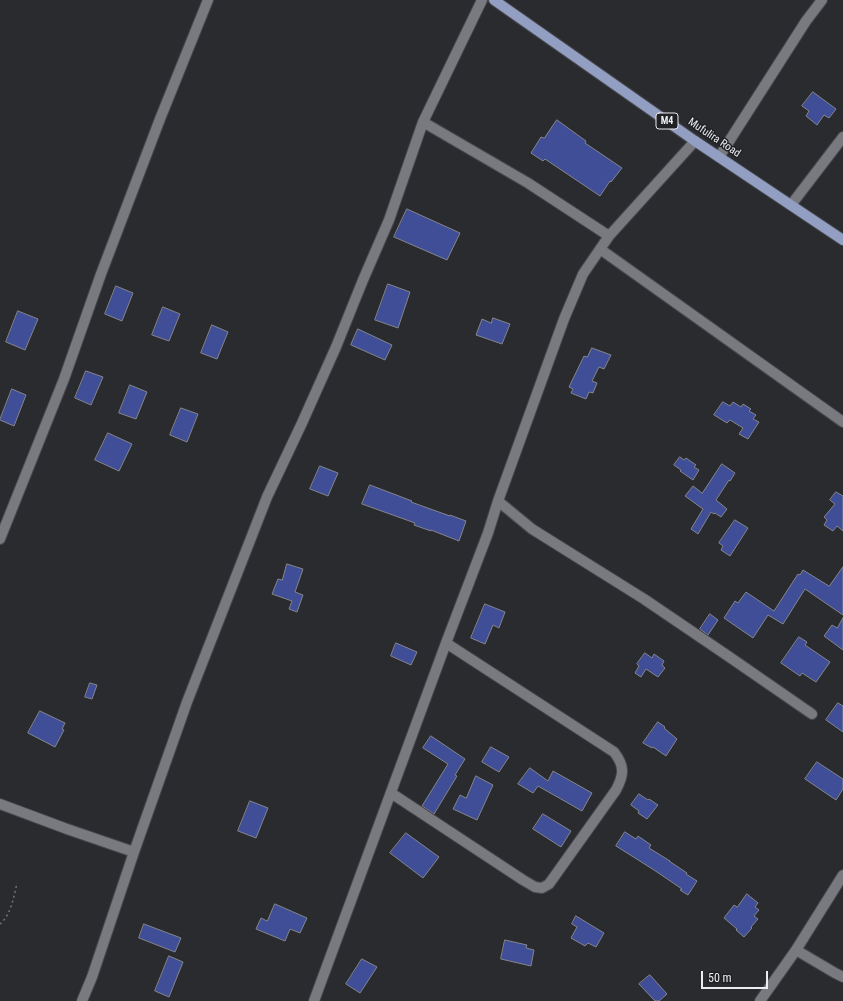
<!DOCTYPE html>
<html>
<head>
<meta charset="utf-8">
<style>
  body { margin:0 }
  #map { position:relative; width:843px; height:1001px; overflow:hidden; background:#292b2f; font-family:"Roboto Condensed",sans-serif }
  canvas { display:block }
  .scale { position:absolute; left:701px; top:971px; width:67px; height:18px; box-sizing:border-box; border:2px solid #ebecef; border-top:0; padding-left:5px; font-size:12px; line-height:14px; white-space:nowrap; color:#ebecef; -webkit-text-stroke:3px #202125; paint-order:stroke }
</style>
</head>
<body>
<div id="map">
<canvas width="843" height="1001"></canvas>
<div class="scale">50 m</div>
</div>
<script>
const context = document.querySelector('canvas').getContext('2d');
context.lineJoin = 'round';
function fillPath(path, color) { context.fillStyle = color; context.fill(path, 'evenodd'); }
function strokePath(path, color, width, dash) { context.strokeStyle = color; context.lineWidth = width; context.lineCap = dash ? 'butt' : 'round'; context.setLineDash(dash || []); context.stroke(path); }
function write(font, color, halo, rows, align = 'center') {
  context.font = font + ' "Roboto Condensed",sans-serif'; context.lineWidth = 3; context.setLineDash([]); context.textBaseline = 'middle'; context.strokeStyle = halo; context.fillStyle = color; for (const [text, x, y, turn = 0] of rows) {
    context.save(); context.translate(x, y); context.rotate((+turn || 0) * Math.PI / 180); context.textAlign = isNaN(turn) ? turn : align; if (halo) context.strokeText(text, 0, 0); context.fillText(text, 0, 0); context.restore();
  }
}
const building = new Path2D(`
  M813 92 836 109 829 118 824 115 817 125 806 116 809 111 802 106Z
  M557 120 586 141 585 143 622 168 611 182 610 181 600 196 545 159 543 161 531 153 541 137 544 138Z
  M407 209 460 233 447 260 394 237Z
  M388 284 410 292 398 328 375 320Z
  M116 286 133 293 122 321 105 314Z
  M163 307 180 314 169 341 152 335Z
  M18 311 38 319 25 350 6 342Z
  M493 318 510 324 502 344 476 335 482 319 491 323Z
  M212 325 228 332 217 359 201 353Z
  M358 329 392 345 385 360 351 345Z
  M592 348 611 355 604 369 599 367 592 381 597 383 593 393 589 392 586 399 571 393 573 389 569 387 584 356 587 357Z
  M86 371 103 377 91 405 75 398Z
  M130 385 147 392 136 419 119 413Z
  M12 389 26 395 14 426 0 420Z
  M723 402 730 406 733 402 741 407 743 404 751 409 749 411 756 415 753 419 759 422 748 439 739 434 743 428 730 420 727 423 714 415Z
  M181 408 198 414 187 442 170 435Z
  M108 433 132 444 119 471 95 460Z
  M680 457 684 460 686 458 696 465 694 467 699 470 693 480 680 471 681 470 674 465Z
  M722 464 735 473 730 481 729 480 716 500 727 509 721 517 715 513 714 514 711 512 698 534 691 529 703 509 685 496 693 486 702 493Z
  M320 466 338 473 328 496 310 489Z
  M370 485 412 501 411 502 450 516V515L466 521 459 541 431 530V531L414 525 415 523 362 504Z
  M836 492 843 496V531L837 526 833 531 824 525 827 520 824 517 835 504 830 500Z
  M735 520 748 528 730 556 721 550 723 546 719 543Z
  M287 564 303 569 295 592 303 595 297 612 289 609 292 601 272 594 278 579 282 580Z
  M843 567V615L805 589 783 624 768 615 753 638 724 618 735 601 738 603 746 592 774 611 798 574 800 575 803 570 829 586Z
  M485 604 505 612 499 628 493 625 485 644 471 638Z
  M710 614 718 620 708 635 700 629Z
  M843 618V650L824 636 832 625 837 628Z
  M799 637 807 642 805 645 830 662 816 682 802 673 800 676 781 663Z
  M396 643 417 652 411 665 391 656Z
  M645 653 652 658 654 654 664 661 662 665 665 668 658 677 646 669 641 677 635 673 639 666 637 664Z
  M90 683 97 685 92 699 85 697Z
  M838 703 843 706V732L826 720Z
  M40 711 65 723 62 729 64 730 55 747 28 733Z
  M658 722 665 727 664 728 677 739 666 756 653 747 652 748 643 743Z
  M431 736 465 759 455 775 457 776 434 814 422 806 448 764 423 748Z
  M491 747 509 757 499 772 482 762Z
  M817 762 843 779V789L836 800 805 779Z
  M530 768 548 781 553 771 592 793 582 811 538 786 533 793 518 784Z
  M476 776 493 785 477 820 453 809 460 795 466 798Z
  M639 794 648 800 649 799 658 805 647 819 638 813 639 811 631 805Z
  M250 801 268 808 256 838 238 831Z
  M543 814 571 831 561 847 533 829Z
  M625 832 636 839 638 836 651 845 649 848 670 861H669L687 873 686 874 697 881 688 895 680 890 682 889 654 870 616 846Z
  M406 833 439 857 423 878 390 853Z
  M747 894 758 903 755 907 759 910 754 916 758 919 751 927 752 928 744 937 736 930 737 929 724 918 734 905 737 907Z
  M275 904 307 918 300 933 290 929 285 941 256 929 261 918 267 921Z
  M576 916 604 933 596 947 588 943 585 946 571 938 577 927 572 924Z
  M144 924 181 938 175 952 139 938Z
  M505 940 527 945 526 948 534 950 531 966 501 959Z
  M169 956 183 962 169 997 155 991Z
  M362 959 377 967 360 993 346 984Z
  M650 975 667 994 659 1001H655L639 984Z`);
fillPath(building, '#404e98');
strokePath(building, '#84868b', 1);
const minor = new Path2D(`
  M423 122 528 183 609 236
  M719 157 806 21 822 0
  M791 205 843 137
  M600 249 843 422
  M498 501 532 529 644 599 728 656 812 714
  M391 793 523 880 535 887 542 888 549 884 616 790C624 775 625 766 614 752L446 643
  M0 804 67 829 134 852
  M796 950 835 973 843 977
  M82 1001 92 977 134 852 187 702 267 497 302 423 336 347 363 280 389 220 423 122 482 0
  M314 1001 446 643 488 533 498 501 564 319 583 274 609 236 695 141
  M760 1001 796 950 843 875`);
const tertiary = new Path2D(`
  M0 539 64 379 101 274 160 119 208 0`);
const primary = new Path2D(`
  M494 0 695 141 843 240`);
strokePath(minor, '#46474b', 12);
strokePath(tertiary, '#46474b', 12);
strokePath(primary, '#46474b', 12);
strokePath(new Path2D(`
  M0 924C11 915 14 896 17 883`), '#737579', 1.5, [2, 3]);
strokePath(minor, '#797a80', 10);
strokePath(tertiary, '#797a80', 10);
strokePath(primary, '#939ec3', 10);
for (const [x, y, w] of [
  [667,121,22]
]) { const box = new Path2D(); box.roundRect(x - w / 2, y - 8, w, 16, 3); context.fillStyle = '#202125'; context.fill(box); strokePath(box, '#ebecef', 1); }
write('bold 10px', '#ebecef', null, [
  ["M4",667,121]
]);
write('11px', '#ebecef', '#202125', [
  ["Mufulira Road",714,138,34]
]);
</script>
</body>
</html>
